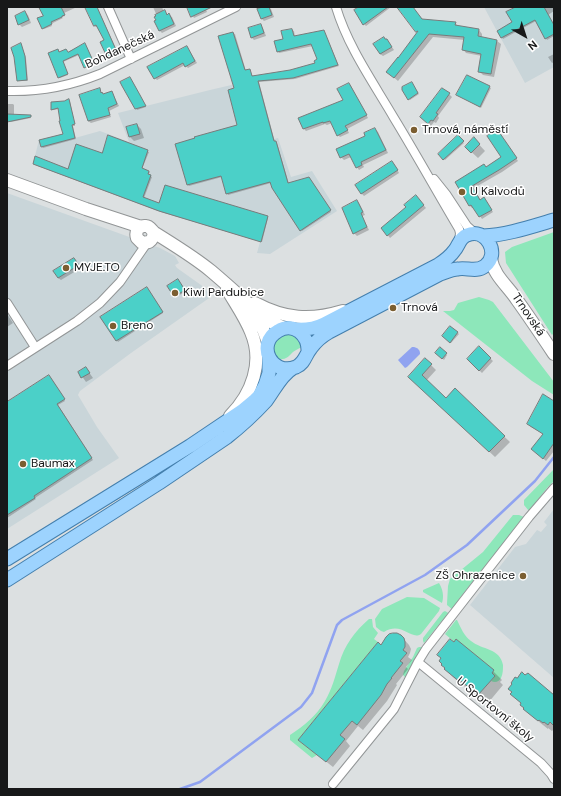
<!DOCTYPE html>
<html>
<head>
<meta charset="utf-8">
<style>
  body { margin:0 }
  #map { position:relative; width:561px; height:796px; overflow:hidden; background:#dce0e1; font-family:"DM Sans",sans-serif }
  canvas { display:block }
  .frame { position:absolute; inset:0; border:8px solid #171819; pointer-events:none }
  .north { position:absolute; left:505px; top:16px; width:40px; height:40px; -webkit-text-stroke:3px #fff; paint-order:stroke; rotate:141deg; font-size:11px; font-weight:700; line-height:16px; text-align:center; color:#171819 }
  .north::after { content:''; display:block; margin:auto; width:14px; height:18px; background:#171819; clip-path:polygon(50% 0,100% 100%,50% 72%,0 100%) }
</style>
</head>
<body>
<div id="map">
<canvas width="561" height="796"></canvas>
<div class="frame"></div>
<div class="north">N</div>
</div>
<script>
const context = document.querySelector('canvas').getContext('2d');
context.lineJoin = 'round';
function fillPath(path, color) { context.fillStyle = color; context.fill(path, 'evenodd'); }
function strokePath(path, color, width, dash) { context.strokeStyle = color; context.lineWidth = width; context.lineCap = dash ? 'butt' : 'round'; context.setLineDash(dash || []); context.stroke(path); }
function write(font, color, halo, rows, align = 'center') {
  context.font = font + ' "DM Sans",sans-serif'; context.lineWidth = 3; context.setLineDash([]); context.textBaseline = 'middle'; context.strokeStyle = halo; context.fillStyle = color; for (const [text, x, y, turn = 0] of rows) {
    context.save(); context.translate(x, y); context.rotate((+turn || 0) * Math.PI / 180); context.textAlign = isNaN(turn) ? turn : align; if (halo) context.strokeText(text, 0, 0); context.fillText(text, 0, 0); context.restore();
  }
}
fillPath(new Path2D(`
  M484 7H554V67L525 83Z
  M253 80 254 81H258L274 139 278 138 291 177 312 171 337 211 270 254 257 253 260 242 157 211 33 164 39 140 73 131 75 138 100 131 129 142 118 113 210 90Z
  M7 193 160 248 175 256 179 263 175 265 177 268 201 285 212 296 131 353 80 391 78 395 97 427 119 458 7 529Z
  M554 509V678L470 605 515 547 526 544 537 530 541 532 547 525 544 522Z`), '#c9d5d9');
fillPath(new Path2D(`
  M554 232V333L552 335 506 263 505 252 512 247Z
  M479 297 489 300 493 302 554 382V395L532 381 443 311H450L454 310 458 303Z
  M290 334 297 337 302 347C299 348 296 350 293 352 288 357 286 360 278 359 270 348 273 346 280 336Z
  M554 469V481L547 488 529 511 524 505V500Z
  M513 515H519L524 517 459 599 453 610 447 605V604L448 586 450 579 483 552Z
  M439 583C443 590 444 596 442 603L423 592V590Z
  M407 597 424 598 440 608 439 611 421 634C411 641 402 621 384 632L381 631 376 627 375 619 382 609Z
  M445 611 450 614 441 622 424 643 423 641V638L443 612Z
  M369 619H372L373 627 378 633 374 639 378 642 298 740 317 755 312 758 290 740V735C304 726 316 716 325 701 332 689 335 677 339 664 344 646 355 631 369 619Z
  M456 620H457C461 628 464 636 471 641 482 650 500 648 503 665 503 669 503 674 501 678 499 682 495 683 491 681L495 676 445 634Z
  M419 647H422L406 678 403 675 404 671 413 657 417 648Z`), '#8de7ba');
fillPath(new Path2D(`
  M412 347H414C418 348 420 350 420 354L407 367 405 368 398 360Z`), '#90a3f0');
fillPath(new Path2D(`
  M40 7H77L64 13 65 16 62 17 63 18 51 24 52 26 44 29 43 28 44 16Z
  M83 7H97L118 53 109 57 108 56 106 41 98 26 96 27 94 26 86 7 84 8Z
  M153 7H162L164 12 172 17 176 26 162 33 160 31 155 21 157 20V16Z
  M188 7H205L207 12 194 18Z
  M266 7H269L271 9 274 17 264 21 261 18Z
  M361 7H391L366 26 364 24Z
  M409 7H412L423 20 455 23 459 27 479 30 482 34V38L497 41 501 44 494 77 483 75 479 71 482 56 466 53 463 49 465 40 433 37 398 81 391 75 418 33 402 12Z
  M518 7H554V11L548 15 554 25V36L547 40 536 21 503 39 498 31 513 23Z
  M25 12 28 15 31 23 22 27 19 24Z
  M261 25 263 28 266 36 254 40 252 38Z
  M292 30 294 31 295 37 325 33 339 66 295 79 259 82 275 142 277 143 289 184 310 180 331 212 302 231 271 183 228 195 227 193 222 177 189 186 188 185 176 144 238 125 233 33 235 34 246 71 250 70 251 72 253 77 291 71 316 63 319 60 313 46 279 53 278 51 284 40Z
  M387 40 394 50 383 56 380 54Z
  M21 44 26 58 28 81H19L18 80Z
  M86 46 95 64 86 68 79 55 63 62 68 75 60 78 59 77 58 50 60 53H68Z
  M187 47 197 63 188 68 185 65 157 80 155 78Z
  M554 54V62L552 63 548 57Z
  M467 76 491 88 481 108 459 96Z
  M131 79 146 107 137 110 136 108Z
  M349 84 351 86 368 118 347 129 349 133 340 137 338 135 332 123 327 125 325 124 306 131 304 129 344 101Z
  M412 84 419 94 410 100 409 99Z
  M99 90 104 95 111 92 113 94 119 106 109 111 111 117 91 123 88 121Z
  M449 94 452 97 438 116 439 118 436 123 434 122 431 126 424 120Z
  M69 100 70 101 75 126H73L76 139 43 148 42 147 40 141 64 134 59 109 54 110 52 109Z
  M7 104H13L14 105V115L30 116 31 118 11 122 7 120Z
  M137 125 141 129 144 138 134 141 130 137Z
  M375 129 378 132 388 153 363 165 364 167 359 170 357 167 351 157 344 160 341 157Z
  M499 133 518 161 502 172 474 188 481 201 484 199 493 212 482 219 474 207 472 208 470 206 456 182 486 168 503 157Z
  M109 136 149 152 142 169 148 171 150 172 148 175 152 177 144 198 160 205 267 217 268 218 262 242 161 212 35 165 69 170 102 154Z
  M458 137 464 143 445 160 439 154Z
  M474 139 485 151 478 158 466 147Z
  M394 164 399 173 364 196 362 194 356 186Z
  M418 199 426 208 390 238 382 228Z
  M357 201 359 203 365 215 362 216 369 230 357 236 354 233Z
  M76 262 81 268 61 280 58 278Z
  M179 282 185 292 176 297 175 296Z
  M148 289 163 313 118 342 102 317Z
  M7 314 13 323 7 327Z
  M451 327 459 334 451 343 443 336Z
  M479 348 493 361 482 373 468 359Z
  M440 349 447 355 444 360 436 353Z
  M425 359 436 370 426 381 446 399 455 390 510 442 495 457 415 382Z
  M86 368 93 378 86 382 79 372Z
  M51 378 65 401 58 405 93 460 35 498 36 499 7 518V403Z
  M554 403V451L546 461 536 452 543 434 531 427 528 424Z
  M401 636 409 645 411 649 410 653 408 657 412 660 406 667 408 669 396 684 397 685 387 701 363 730 358 726 346 741 350 746 333 767 305 745 382 647Z
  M445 669 493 671 502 680 500 682 503 685 488 703 470 689 469 690 454 678Z
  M512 694 554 696V730H553L552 731 548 728V729L533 717 524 709 522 704Z`), '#0003');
strokePath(new Path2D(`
  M180 789 200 782 301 707 312 693 337 625 342 620 425 575 467 545 535 481 554 457`), '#90a3f0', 2.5);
const building = new Path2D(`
  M39 7H61L65 15 62 16V17L51 22 52 24 42 29 37 18 43 16Z
  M85 7H97L117 52 107 57 100 42 104 40 96 25 94 26Z
  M187 7H212L191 17Z
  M263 7H269L272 15 261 19 257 9Z
  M359 7H388L363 25 354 10Z
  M397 7H413L422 19 456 22 455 25 479 29 478 36 497 40 491 74 478 72 481 54 462 50 464 37 429 34 394 78 386 72 398 57V58L418 31 416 32Z
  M516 7H544L554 25V34L545 39 535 20 501 38 497 31 512 22 506 12Z
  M165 10 167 15 169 13 174 24 159 31 154 21 156 20 154 17 156 16 155 15Z
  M25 11 29 20 18 25 15 16Z
  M261 24 264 33 251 38 248 28Z
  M292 29 294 36 324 30 338 65 293 78 258 81 274 141H276L288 183 309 177 331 210 300 231 272 188 270 182 226 194 221 176 187 185 175 144 195 138 194 137 237 125 228 90 234 88 218 36 233 32 245 70 250 69 252 76 290 70 315 63 314 61 317 59 311 44 277 52 274 41 283 39 281 31Z
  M384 37 385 39H387L392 47 380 54 373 44Z
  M21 43 25 56 27 80 17 81 14 57 11 48Z
  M85 43 94 63 84 68 78 54 63 61 68 74 58 78 48 53 58 49 59 52 66 49 68 52Z
  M187 46 195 61 185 67 183 63 154 79 147 67Z
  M467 75 490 86 480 107 456 95Z
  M130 77 140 95 146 106 135 109 122 86 120 82Z
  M412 82 418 93 408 100 402 90V87Z
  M349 83 367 115 345 126 348 130 337 136 330 121 323 123V122L303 129 298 118 343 100 337 89Z
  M100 88 101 93 102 92 103 94 112 91 117 104 108 108 110 115 88 121 79 95Z
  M442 88 450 93 436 113 438 114 433 121 431 120 428 124 420 117Z
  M69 99 75 124 72 125 75 138 41 147 39 140 63 134 59 121H60L58 108 51 110V102L64 101Z
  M7 114 31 115V117L7 122Z
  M137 124 140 134 129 137 126 127Z
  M375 128 386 150 361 162 362 165 356 168 349 154 340 158 336 149 365 136 364 133Z
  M497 129 517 158 499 170 472 186 480 200 484 197 492 210 479 217 471 205 469 206 455 182 484 164 486 167 501 157 487 136Z
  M108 135 148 150 142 168 149 171 148 174 151 175 143 197 159 203 165 185 268 216 261 242 159 211 33 164 35 156 68 169 76 144 102 153Z
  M458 135 464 141 443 160 438 154Z
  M474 137 480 144 471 153 465 147Z
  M392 161 398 170 361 194 355 185Z
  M416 195 424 205 387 236 381 228 406 207 404 205Z
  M357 200 363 212 361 213 367 227 353 234 342 208Z
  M74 258 79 265 58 278 53 271Z
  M178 279 185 290 174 297 167 286Z
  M147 287 163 312 116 341 100 317Z
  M450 326 458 332 450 343 442 336Z
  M479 346 491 358 479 371 467 359Z
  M440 347 447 353 442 359 435 353Z
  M425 358 432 364 422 375 446 398 455 388 505 436 489 452 408 377Z
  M86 367 90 373 81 378 78 372Z
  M49 375 65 399 57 404 92 458 34 496 35 498 7 515V402Z
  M543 394 554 401V443L543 459 531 449 543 434 527 424Z
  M393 633H397L401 635 404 638 405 642V647L403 650 407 653 400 661 403 663 391 678H392L387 684 381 695 357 725 352 721 340 735 345 739 326 762 298 740 378 642 381 645 386 637 389 634Z
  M450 639 454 642 456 639 494 670 492 673 495 676 478 695 461 681 460 682 444 669 445 668 441 665 442 664 439 661 441 658 437 655Z
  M522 672 525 675 528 673 554 695V726L550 722 548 725 544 722 543 723 539 720 538 721 523 709 524 708 520 705 521 703 510 694 512 692 508 689 512 684 511 683 515 677 517 678Z`);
fillPath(building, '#4bd0c8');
strokePath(building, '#787b7b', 1);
const street = new Path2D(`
  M108 7 131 59
  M336 7C348 47 373 82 394 118 416 154 437 192 459 229L460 233 459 241
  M7 91C40 92 70 86 100 74L236 7
  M434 179 446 194 467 226 476 234
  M7 303 35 347
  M7 366 77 321 100 303 120 282 147 243
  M418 662 541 763 551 774 554 779
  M333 784 394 709 418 662 426 649 529 517 554 488`);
const secondary = new Path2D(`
  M7 180 86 209 141 227
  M153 231C154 236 153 239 149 242L142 243 137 238C135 232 138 225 146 226 150 226 152 231 155 233 174 245 194 257 211 271 230 287 248 304 267 320L273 323 285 328
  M491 259C494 276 508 286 517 300 530 318 542 336 554 354
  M227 289C235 303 245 317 251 332 264 362 252 394 230 416
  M255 303C285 319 310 321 343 311
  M248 311 263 329 268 342`);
const primary = new Path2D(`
  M483 236C507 235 530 227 554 220
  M294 329C305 330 314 329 324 324L438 265C444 261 450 257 454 251 459 246 459 238 467 235 486 227 501 254 485 266 476 273 467 267 458 269 452 269 446 272 440 274L329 332C322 336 316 341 311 348 305 355 305 363 296 367 272 377 255 344 278 331 294 321 309 336 308 352
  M7 559 190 446 242 411 254 401 259 396 265 385 269 373V357
  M7 580 159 483 227 437C241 426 254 414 266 401 275 389 281 375 293 368`);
strokePath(street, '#929596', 10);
strokePath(secondary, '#929596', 14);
strokePath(primary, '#447fad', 15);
strokePath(street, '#fff', 8);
strokePath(secondary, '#fff', 12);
strokePath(primary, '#9dd3fe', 13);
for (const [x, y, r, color] of [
  [414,130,4,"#7b5e31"],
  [462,192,4,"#7b5e31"],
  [66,268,4,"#7b5e31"],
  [175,293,4,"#7b5e31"],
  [393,308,4,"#7b5e31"],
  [113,326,4,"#7b5e31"],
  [23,464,4,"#7b5e31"],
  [523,576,4,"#7b5e31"]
]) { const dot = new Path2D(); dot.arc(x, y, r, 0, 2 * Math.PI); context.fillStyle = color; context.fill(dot); strokePath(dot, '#fff', 1.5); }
write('12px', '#171819', '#fff', [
  ["Bohdanečská",120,50,-25],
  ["Trnovská",528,315,56],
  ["U Sportovní školy",495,710,39]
]);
write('12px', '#171819', '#fff', [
  ["Trnová, náměstí",422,130],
  ["U Kalvodů",470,192],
  ["MYJE.TO",74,268],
  ["Kiwi Pardubice",183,293],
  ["Trnová",401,308],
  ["Breno",121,326],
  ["Baumax",31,464],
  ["ZŠ Ohrazenice",515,576,"right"]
], 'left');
</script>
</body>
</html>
